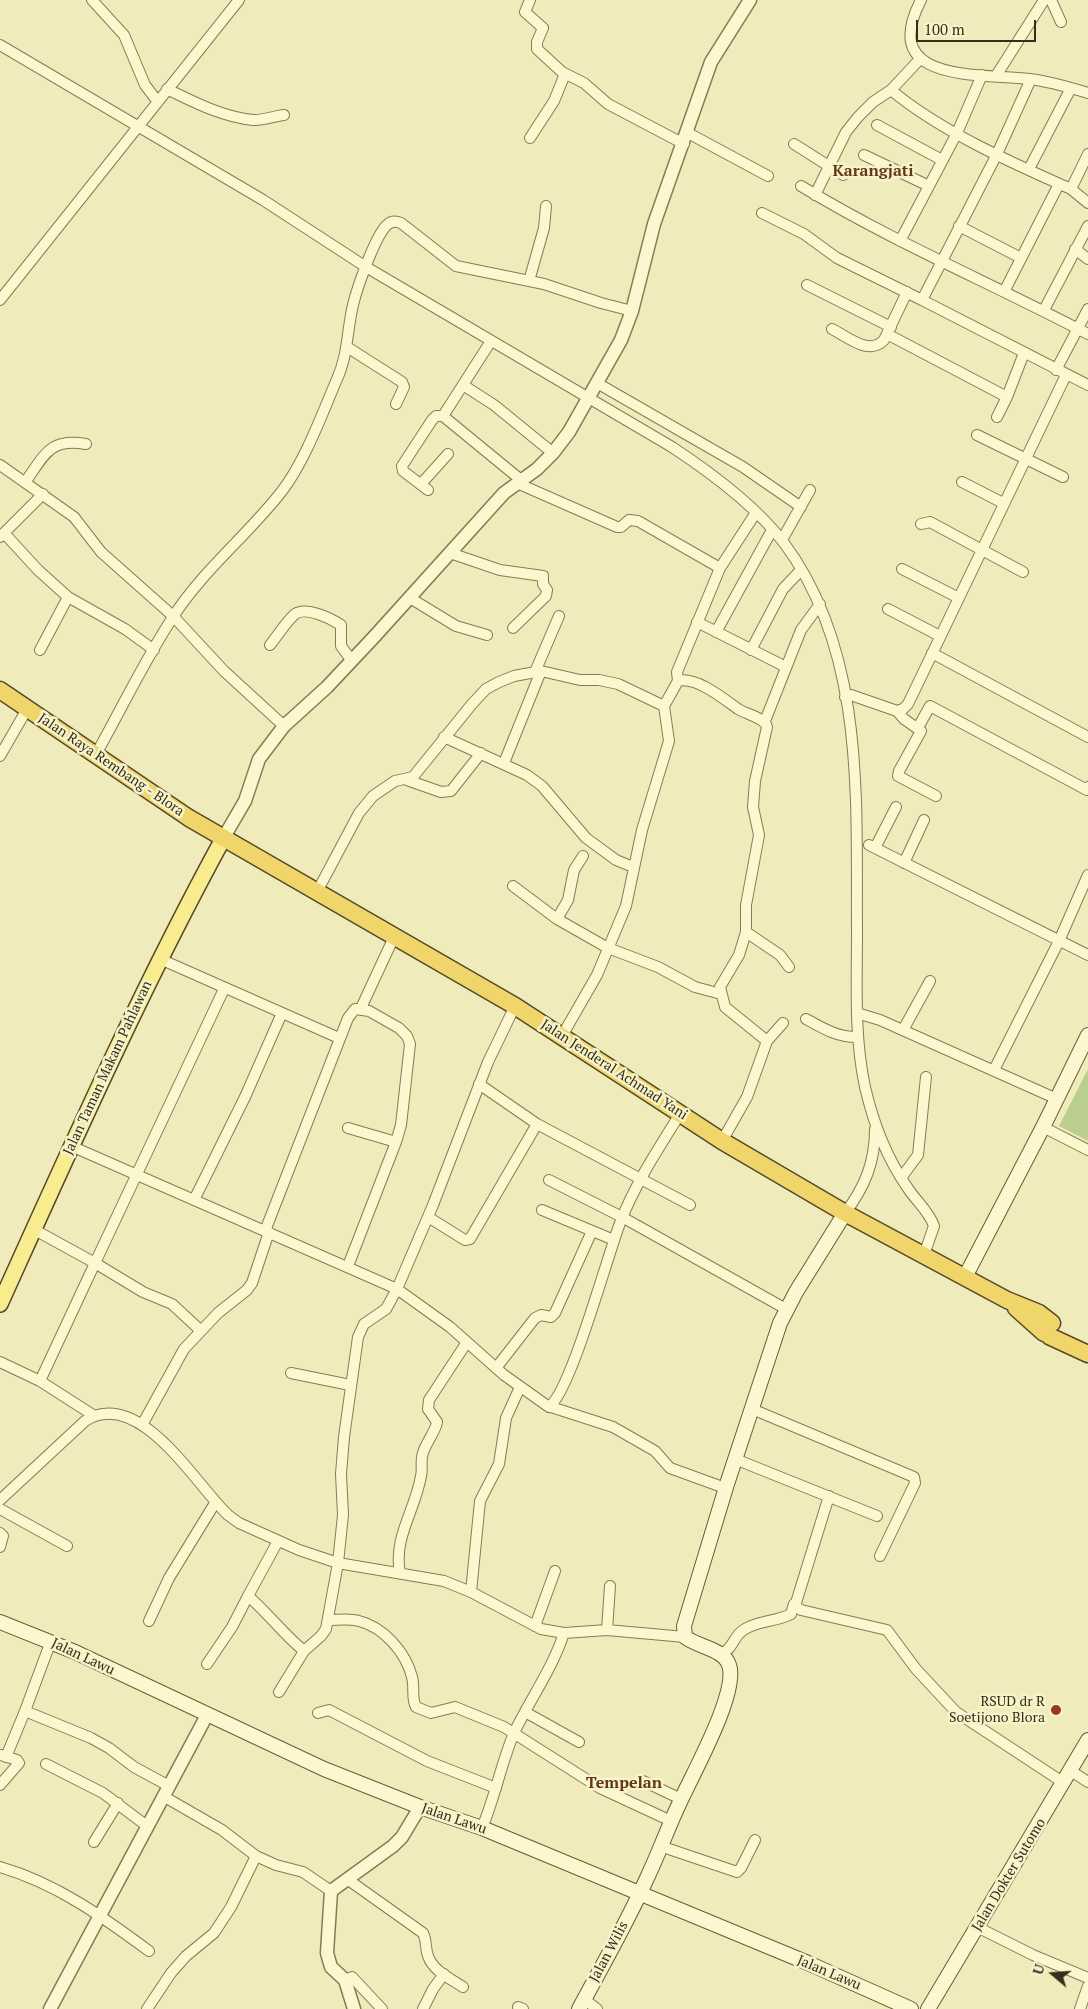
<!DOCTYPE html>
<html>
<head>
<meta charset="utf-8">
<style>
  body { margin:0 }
  #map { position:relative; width:1088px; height:2009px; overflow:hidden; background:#f0ebbb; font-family:"PT Serif",serif }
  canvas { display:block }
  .north { position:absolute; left:1028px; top:1949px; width:50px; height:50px; -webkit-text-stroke:4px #f7f4cb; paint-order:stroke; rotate:288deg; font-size:14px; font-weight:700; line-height:20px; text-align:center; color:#362e1a }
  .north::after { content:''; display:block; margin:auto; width:18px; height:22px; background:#362e1a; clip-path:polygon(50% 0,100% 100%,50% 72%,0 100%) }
  .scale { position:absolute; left:916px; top:20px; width:120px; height:22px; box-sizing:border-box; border:2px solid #362e1a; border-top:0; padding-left:6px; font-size:15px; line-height:18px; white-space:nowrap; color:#362e1a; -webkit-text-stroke:4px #f7f4cb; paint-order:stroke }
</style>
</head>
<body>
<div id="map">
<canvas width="1088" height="2009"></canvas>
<div class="north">U</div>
<div class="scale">100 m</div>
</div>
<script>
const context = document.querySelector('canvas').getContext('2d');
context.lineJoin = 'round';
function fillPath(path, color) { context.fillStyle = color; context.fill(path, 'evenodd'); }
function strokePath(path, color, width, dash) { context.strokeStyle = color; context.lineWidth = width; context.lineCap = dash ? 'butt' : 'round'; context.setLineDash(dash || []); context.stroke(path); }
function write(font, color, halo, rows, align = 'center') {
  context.font = font + ' "PT Serif",serif'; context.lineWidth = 5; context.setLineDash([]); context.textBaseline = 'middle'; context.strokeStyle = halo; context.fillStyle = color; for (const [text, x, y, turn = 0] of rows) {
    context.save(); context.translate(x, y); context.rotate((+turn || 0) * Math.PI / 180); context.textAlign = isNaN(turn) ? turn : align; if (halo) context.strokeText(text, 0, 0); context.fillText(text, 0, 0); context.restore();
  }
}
fillPath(new Path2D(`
  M1088 1069V1141L1059 1126Z`), '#bacf8f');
const minor = new Path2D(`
  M92 0 124 35 145 85 158 102
  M530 0 525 12 543 28 537 42V49L562 72 584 83 608 104 684 144
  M921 0C878 83 977 73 1029 79 1049 81 1068 87 1088 93
  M1051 0 1061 22
  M0 45 263 200 366 267 672 447C710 472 756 506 784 543 866 653 856 801 857 932 857 984 854 1036 865 1087 873 1122 887 1158 907 1187 915 1200 929 1211 934 1226L924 1255
  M996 76 1044 0
  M1031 79 997 154 922 300 1088 385
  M167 89C194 102 222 117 253 120 262 121 274 116 284 115
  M891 90C940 131 1012 163 1071 189L1088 154
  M877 125 942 160
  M688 133 768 176
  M530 138 554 101 565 74
  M794 144 843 175
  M864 155 929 186
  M1029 169 1071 88
  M801 186C893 242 993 284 1088 334
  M1071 189 1088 203
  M815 195 846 132 858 117 873 102 891 90 920 59
  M762 213 804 234 837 258 922 300
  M959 226 1021 258
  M900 241 957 133 982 75
  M1075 249 1088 259
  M529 281 544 228 546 206
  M807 285 891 327
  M1005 290 1059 184
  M0 300 239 0
  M1044 310 1088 226
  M832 329C848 337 869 356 884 340L907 292
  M887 334 1007 397 1024 353
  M347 347 402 382 404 387 396 404
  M1056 370 1088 309
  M597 383 743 467 801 507
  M463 385 494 405 553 453
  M443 416 491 341
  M997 417 1007 397
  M977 435 1063 477
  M0 465 74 517 101 552 173 616 224 671 284 726
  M26 481C45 454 50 438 86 444
  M962 482 1003 503
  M517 483 617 527H621L629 520 638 521 720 568
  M421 484 448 454
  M428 490 403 471 402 466 432 420 436 416H443L521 480
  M921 524 930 522 1023 572
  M4 533 38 570 68 597 125 629 154 650
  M0 537 43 494
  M783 542V538L810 490
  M450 553 500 570 543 576V584L547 590 546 596 513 628
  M902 569 959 598
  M410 598 456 626 487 635
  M888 609 940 636
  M697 622 786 667
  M716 632 772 530
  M270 645C278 635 286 622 295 614 306 606 332 619 341 625V646L352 661
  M40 650 68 597
  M751 650 783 589 801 570
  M932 653 1088 737
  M535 672 559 616
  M678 681 677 672 720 568 755 514
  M845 697 851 695 897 711 903 709 908 704 1066 375
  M897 711 904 719 921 731 899 771 898 776 936 796
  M765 721 801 630 820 604
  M920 724 930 706 1087 790 1088 787
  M444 737 527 775 542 786 586 838 616 860 633 867
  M0 756 27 709
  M95 756C121 710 144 661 173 617 203 570 248 535 282 491 305 461 322 414 337 379 348 355 347 330 353 305 357 288 375 236 387 225 391 221 396 221 401 223L456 266 544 284 601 303 632 311
  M504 763 541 671
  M407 780 441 792 451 791 481 753
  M869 845 1088 955
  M875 848 896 807
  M904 863 924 820
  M513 886 557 919 608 948 658 967 695 987 721 994
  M318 890 359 813 373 796 395 781 413 777 472 704 486 689 499 682 514 676 541 671 580 680H599L618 684 664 706
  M557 919 568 900 574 870 583 856
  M746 932 780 955 789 967
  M160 959 339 1038
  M361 1008 394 937
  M857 1013 880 1020 1057 1099
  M806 1019C824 1029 837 1037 857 1037
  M903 1030 930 981
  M562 1036 597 975 626 906 642 830 669 741 664 706 678 681C696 676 724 699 738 709 746 714 765 718 767 727L755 781 753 807 759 835 746 905V932L739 955 720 987 725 1007 767 1041 747 1097 722 1141
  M767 1041 783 1023
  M994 1070 1059 941 1088 875
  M479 1084 537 1124 690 1205
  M1043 1127 1088 1150
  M348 1128 396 1142
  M71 1146 397 1289 450 1327 504 1375 549 1407C571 1391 607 1257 620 1223 635 1184 658 1149 680 1114
  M901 1178 918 1155 926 1077
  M549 1180 622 1217 786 1309
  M194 1200 245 1097 282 1013
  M542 1210 614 1240
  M845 1213C865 1187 875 1162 875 1129
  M428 1217 465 1240 470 1239 537 1124
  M33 1229 95 1263 40 1381
  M265 1231 348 1018 355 1009 369 1011 399 1028 407 1036 410 1044 401 1125 396 1142 348 1266
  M200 1330 172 1304 143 1292 95 1263 224 989
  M0 1362 40 1381 93 1415
  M496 1368 535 1318 541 1315 551 1317 555 1313 592 1231
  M291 1373 350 1385
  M551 1407 613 1427 655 1451 670 1468 725 1488
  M752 1409 914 1477 915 1483 880 1556
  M142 1425 184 1349 218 1313 247 1290 252 1283 269 1232
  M735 1459 877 1516
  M829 1496 795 1606 801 1610 887 1630 916 1669 956 1712 1064 1783
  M0 1500 85 1421C139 1386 196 1485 228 1515L239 1523 299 1550 338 1563 444 1581 471 1592 541 1629 564 1633 607 1630 685 1637
  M0 1509 67 1546
  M0 1533 3 1536 0 1547
  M278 1541 248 1596C268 1613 283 1634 304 1651L321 1636 326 1629 338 1563 343 1515 341 1474 344 1437 358 1337 364 1324 386 1309 397 1289 433 1205 488 1062 515 1006
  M400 1573C393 1538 415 1511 421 1476 423 1469 420 1461 423 1453 426 1442 435 1433 437 1422L428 1409 429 1400 467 1342
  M471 1592 480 1501 499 1464 506 1418 520 1387
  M328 1620C337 1620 349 1618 359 1621 384 1627 406 1653 412 1677 415 1688 411 1698 416 1707L431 1713 455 1707 504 1727 600 1788 671 1821
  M149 1621 169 1578 215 1503
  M535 1626 555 1571
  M607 1630 610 1586
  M721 1654C734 1649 733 1635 745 1629 759 1620 776 1622 791 1614L794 1604
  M207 1664 232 1627 248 1596
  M279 1692 304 1651
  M25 1711 91 1738 109 1748 134 1767 169 1786
  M525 1712 579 1742
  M318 1713 329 1710 427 1761 496 1788
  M6 1757 25 1711 51 1641
  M46 1764 103 1793 147 1826
  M1071 1771 1088 1782
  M643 1781 681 1799
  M0 1785 19 1763 17 1760 1 1755
  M163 1796 222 1830 256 1856 276 1865 303 1872 331 1891
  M482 1828C495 1797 501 1764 514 1733 530 1699 552 1670 564 1633
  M94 1842 118 1803
  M660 1846 737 1872 741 1868 755 1840
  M0 1867C56 1883 103 1917 149 1951
  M347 1879 423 1933C427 1941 425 1948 428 1956 433 1971 451 1979 463 1987
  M977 1927 1033 1955 1088 1978
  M345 1980 352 1977 382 2009
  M584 1999 597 2009
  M518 2007 523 2009
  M147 2009 171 1973 186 1956 214 1933 231 1907 256 1856
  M423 2009 433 1989 444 1974
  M1080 2009 1088 1986`);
const tertiary = new Path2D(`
  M224 837 245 801 259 759 284 726 327 687 374 637 504 493 537 469 553 453 569 432 621 340 632 311 654 224 711 62 750 0
  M50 2009 207 1715
  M354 2009 345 1980 331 1967 327 1953 331 1891 393 1846 402 1837 420 1807`);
const secondary = new Path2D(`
  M965 1277 1043 1127 1088 1035
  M0 1622 75 1652 324 1769 420 1807 482 1828 808 1963 911 2009
  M579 2009C602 1966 627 1923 647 1878 659 1853 668 1827 680 1802 692 1775 739 1692 729 1665 724 1649 698 1647 685 1637L684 1626 727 1484 780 1323 796 1292 845 1213
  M928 2009 1088 1740`);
const primary = new Path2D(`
  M0 1304C71 1147 141 989 224 837`);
const trunk = new Path2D(`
  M0 690 189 818 515 1006 722 1141 845 1213 1007 1300 1039 1313 1052 1323
  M1016 1308 1044 1333
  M1049 1336 1088 1354`);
strokePath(minor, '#887b54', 12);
strokePath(tertiary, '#887b54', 15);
strokePath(secondary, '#6a5b38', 16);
strokePath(primary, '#554729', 18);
strokePath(trunk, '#554729', 19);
strokePath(minor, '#fbf7cf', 10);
strokePath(tertiary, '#fbf7cf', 12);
strokePath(secondary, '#fbf7cf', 14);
strokePath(primary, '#f8ec8f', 15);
strokePath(trunk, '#f0d66a', 16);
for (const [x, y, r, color] of [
  [1056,1710,6,"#9b3820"]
]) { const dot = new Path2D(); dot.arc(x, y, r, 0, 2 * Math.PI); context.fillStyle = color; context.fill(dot); strokePath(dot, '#f7f4cb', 2); }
write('14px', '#362e1a', '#f7f4cb', [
  ["Jalan Raya Rembang - Blora",111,765,34],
  ["Jalan Taman Makam Pahlawan",108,1068,-65],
  ["Jalan Jenderal Achmad Yani",614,1070,33],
  ["Jalan Lawu",83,1657,25],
  ["Jalan Lawu",454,1819,19],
  ["Jalan Dokter Sutomo",1009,1875,-59],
  ["Jalan Wilis",609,1952,-62],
  ["Jalan Lawu",829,1973,23]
]);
write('14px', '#362e1a', '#f7f4cb', [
  ["RSUD dr R",1045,1702],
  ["Soetijono Blora",1045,1718]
], 'right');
write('bold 16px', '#663717', '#f7f4cb', [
  ["Karangjati",873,171],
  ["Tempelan",624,1783]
]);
</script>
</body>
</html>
